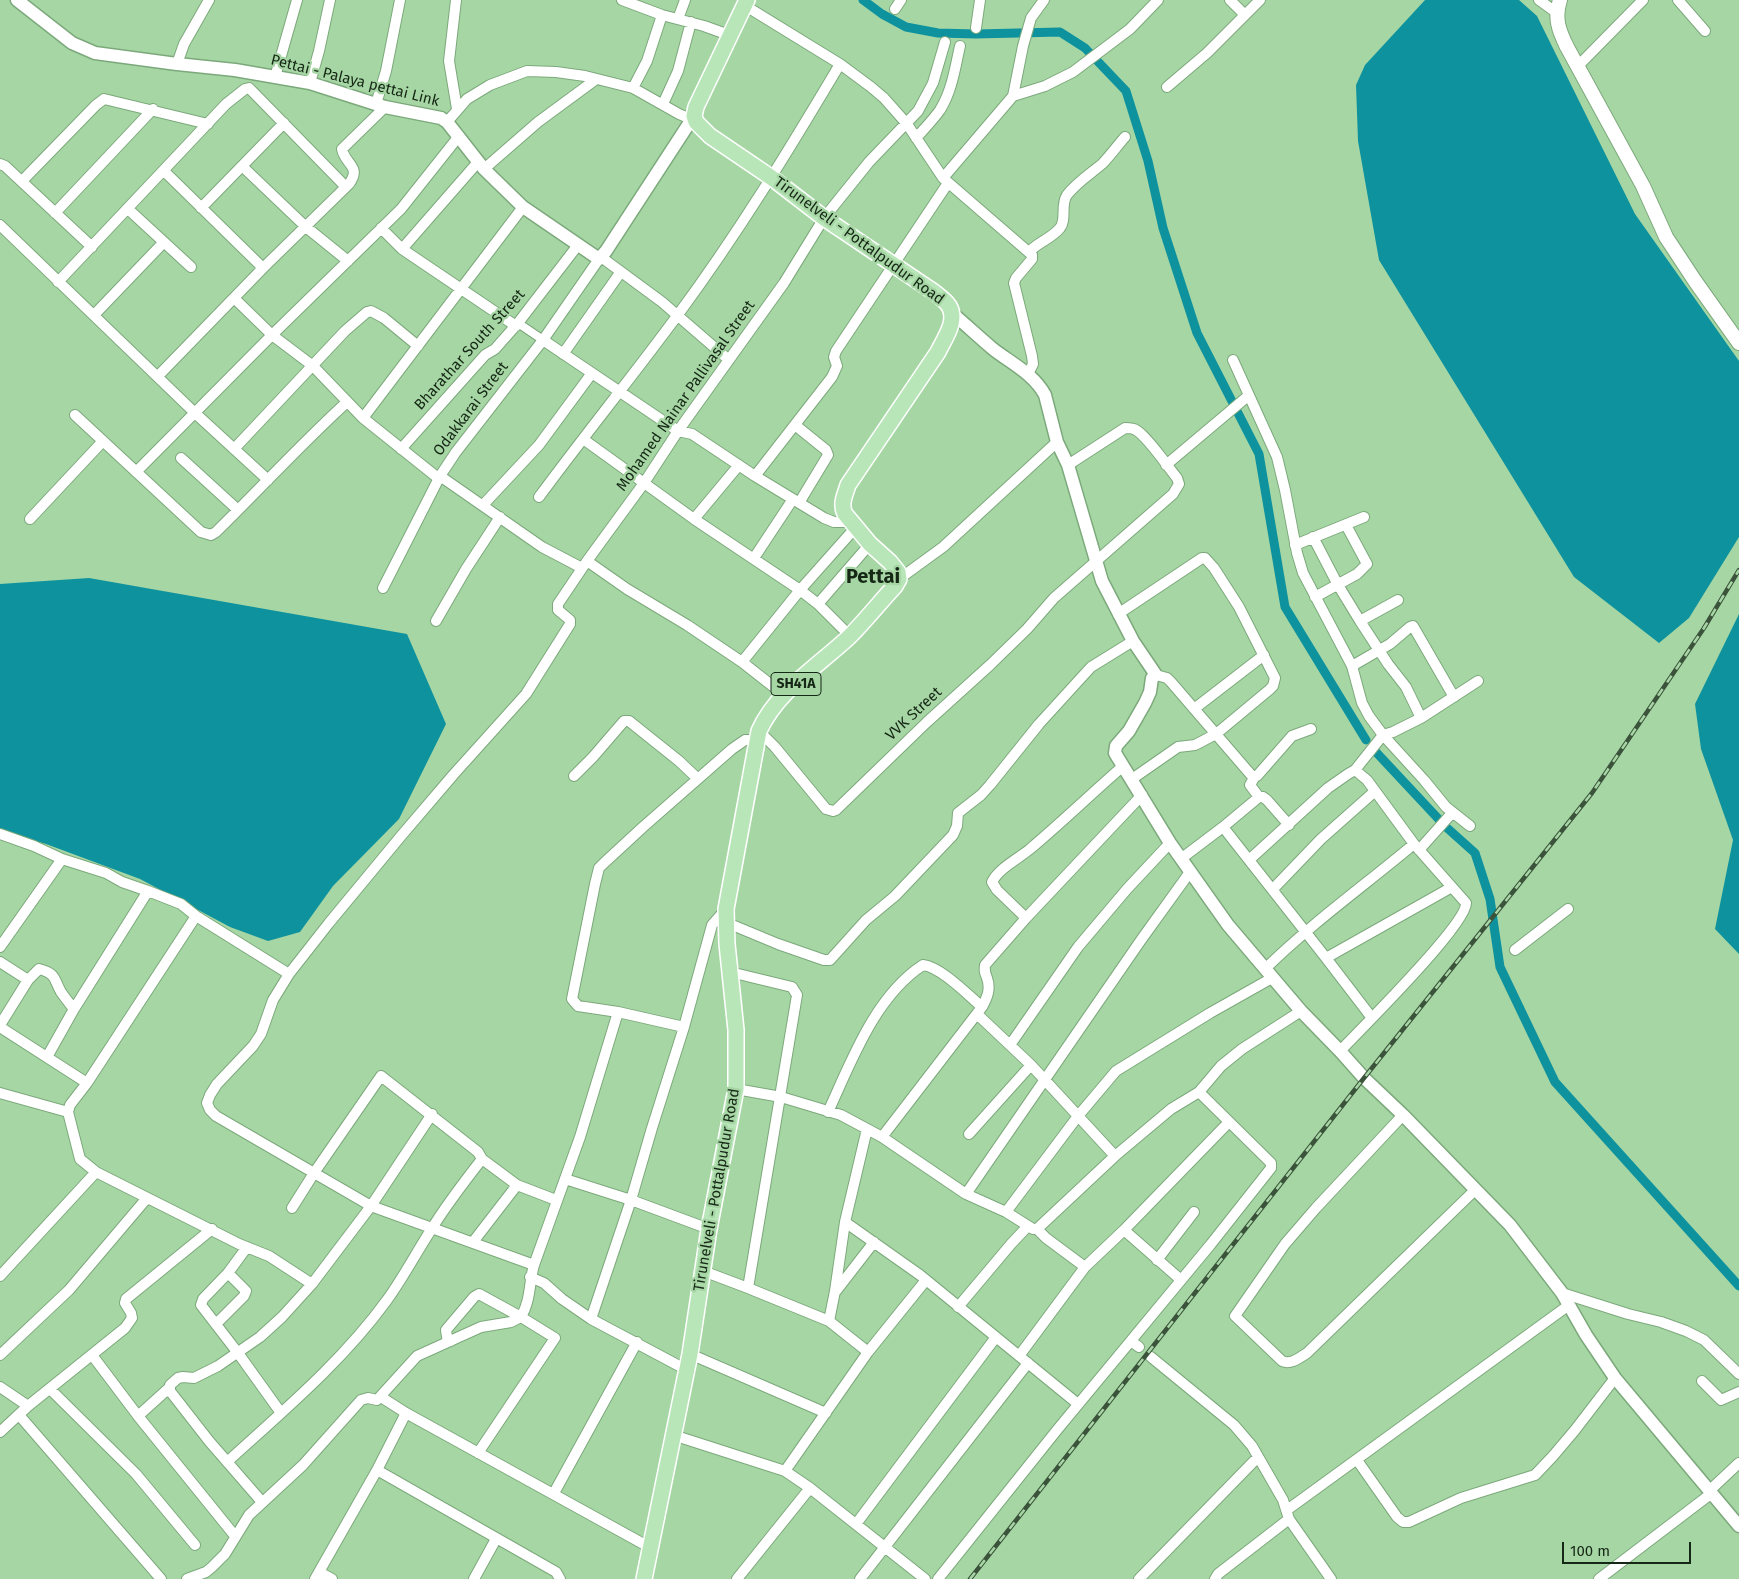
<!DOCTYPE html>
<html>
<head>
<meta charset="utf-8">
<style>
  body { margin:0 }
  #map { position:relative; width:1739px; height:1579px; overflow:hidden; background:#a7d6a5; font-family:"Fira Sans",sans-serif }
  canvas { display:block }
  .scale { position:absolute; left:1562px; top:1542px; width:129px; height:22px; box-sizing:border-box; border:2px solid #152715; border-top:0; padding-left:6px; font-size:15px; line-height:18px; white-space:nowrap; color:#152715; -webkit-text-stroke:4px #a7d6a5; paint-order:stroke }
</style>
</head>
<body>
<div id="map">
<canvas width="1739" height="1579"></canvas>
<div class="scale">100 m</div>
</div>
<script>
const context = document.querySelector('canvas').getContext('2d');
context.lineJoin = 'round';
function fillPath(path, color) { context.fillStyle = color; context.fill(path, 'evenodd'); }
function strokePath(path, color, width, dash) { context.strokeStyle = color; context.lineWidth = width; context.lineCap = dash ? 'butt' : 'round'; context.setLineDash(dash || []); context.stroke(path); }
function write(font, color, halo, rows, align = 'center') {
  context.font = font + ' "Fira Sans",sans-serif'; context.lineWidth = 4.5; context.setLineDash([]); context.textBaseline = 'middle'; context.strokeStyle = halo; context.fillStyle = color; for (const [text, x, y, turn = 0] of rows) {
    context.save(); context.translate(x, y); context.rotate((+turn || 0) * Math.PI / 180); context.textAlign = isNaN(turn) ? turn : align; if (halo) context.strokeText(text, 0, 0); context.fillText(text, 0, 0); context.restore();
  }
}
fillPath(new Path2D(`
  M1425 0H1519L1537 16 1635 214 1739 361V537L1689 618 1659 643 1574 577 1379 260 1358 141 1356 85 1365 65Z
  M89 578 407 634 446 724 399 819 333 886 300 932 268 941 230 927 140 879 46 844 0 831V584Z
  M1739 614V954L1715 929 1733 840 1701 749 1695 704Z`), '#0e939e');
strokePath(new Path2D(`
  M863 0 882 14 906 27 938 33 976 34 1060 32 1085 48 1126 91 1148 161 1163 228 1197 333 1259 454 1285 607 1366 740
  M1375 751 1446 827 1475 853 1490 899 1500 967 1555 1082 1739 1286`), '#0e939e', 9);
const pedestrian = new Path2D(`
  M518 323 543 340`);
const minor = new Path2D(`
  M456 0 449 61 457 109
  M622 0 662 15 704 26 729 35
  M1230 0 1245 15
  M1539 0 1557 13
  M1678 0 1705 31
  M744 5 840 64 871 87 884 98 907 124 943 178 1032 255V259L1016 278 1014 283 1032 356 1033 364 1028 374
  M895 9 901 0
  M678 19 685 0
  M976 28 980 0
  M177 64 184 44 209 0
  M1578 66 1643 0
  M275 77 297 0
  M310 83 319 51 330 0
  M1167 87 1207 53 1260 0
  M633 88 647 61 662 15
  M1013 96 1045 86 1073 72 1130 29 1158 0
  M376 104 386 71 400 0
  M663 104 678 71 691 22
  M447 122 467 99 490 85 527 71 556 72 585 76 633 88 679 114 686 117 694 116
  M916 138C924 129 933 120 940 110 952 91 955 68 960 46
  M0 164 5 166 92 247
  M242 166 306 227 348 261
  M484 169 538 122 595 80
  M164 171 263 268
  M943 178 1013 96 1023 46 1031 18 1044 0
  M22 181 96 105 104 99 208 124
  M201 208 284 123
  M128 209 191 267
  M55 213 153 109
  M0 225 195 413 268 480
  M381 228 402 249 516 326
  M402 249 478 162
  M1029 252C1038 242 1051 239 1060 228 1067 219 1060 205 1067 195 1076 183 1090 174 1102 164 1110 156 1117 146 1125 137
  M601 257 662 302 729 360
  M58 282 226 104 245 89 249 88 252 91 346 187
  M234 298 272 335 313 366 363 418 438 478
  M94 315 164 242
  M543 340 678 431 692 434 755 476 824 518 834 522H851
  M563 354 620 273
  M1233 360 1277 457 1285 490 1297 553 1303 573 1352 666 1362 703 1369 716 1383 735 1424 780 1446 807 1470 826
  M158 376 263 268 349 184C362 166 345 165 342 149L385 107
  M75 415 201 532 211 535 216 532C260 489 301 444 347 402
  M363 418 523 207
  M795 425 826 450 828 455 799 503
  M583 439 694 519 800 590 818 604 850 636
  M234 449 345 331 367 312 371 311 384 318 418 346
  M401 449 485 355 495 349 518 323 578 245
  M181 458 238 510
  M1166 465 1248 396
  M136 472 272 335 401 209 459 136
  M440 476 542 547 582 568
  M755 476 832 377 837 366 834 357 836 351 948 183
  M539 497C584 436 632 377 677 316 737 235 789 150 840 64
  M483 505 539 445 592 373
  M30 519 103 441
  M694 519 739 465
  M1313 537 1338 585 1360 621 1388 664 1406 687 1421 718
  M1295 545 1364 517
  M754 558 793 499
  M587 561 627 589 687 625 742 662 784 695
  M899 579 943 547 1057 442
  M383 588 440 476 456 452 543 340 599 259
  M1315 597 1357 574 1367 564 1346 525
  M818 604 870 544
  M1118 614 1202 558H1205L1214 568 1239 607 1275 678 1273 686 1269 690 1216 734 1195 745 1178 747 1132 779
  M436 621 466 569 500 517
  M1360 621 1398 600
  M742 662 800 590 856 527
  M1352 666 1390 644 1410 627 1413 626 1454 697
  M1156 675 1167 678 1171 682 1252 776H1257L1292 736 1311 729
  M1194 709 1264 655
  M759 731 775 747 826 809 833 811 836 810 927 722 990 665 1027 629 1054 598 1173 494 1179 484 1177 478C1168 467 1147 436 1136 430 1133 428 1129 428 1125 428L1068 465
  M1355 770 1383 735 1393 732 1421 718 1478 681
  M574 776 593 757 624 721H629L679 761 697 778
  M1255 776 1250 785 1259 797
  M1223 827 1326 958 1452 887
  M0 834 34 846 62 859 106 873 122 882 148 891 74 1009 47 1057
  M1419 850 1452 813
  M1182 858 1223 827 1259 797H1263L1267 800 1289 825
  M1249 860 1328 788 1348 774 1355 770 1367 780 1414 844 1466 903C1467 924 1360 1030 1340 1051
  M1273 889 1321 839 1374 792
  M148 891 181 904 196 916 289 974
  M196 916 87 1083 70 1105 68 1112 80 1159 96 1172 239 1244 269 1256 312 1284
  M1026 918 997 890 992 882C999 868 1018 859 1030 849 1061 823 1091 794 1122 767
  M725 922 778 944 824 960H830L866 920 895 896 953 835 957 826 958 813 981 795 990 785 1039 724 1091 667 1133 641
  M0 947 62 859
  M1515 950 1568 909
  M1326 958 1372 1018
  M0 962 28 980 39 969C57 974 53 978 61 992 65 998 70 1004 74 1009
  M1266 968C1312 923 1365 885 1414 844
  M730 972 792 987 797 995 748 1288
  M618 1012 578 1006 572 999 595 884 599 868 604 863 643 827 732 749 745 740H758
  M977 1014 1031 1065 1115 1156
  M0 1025 28 980
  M0 1027 87 1083
  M1010 1045 1078 947 1127 889 1170 843
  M736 1089 781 1097 841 1115 882 1137 966 1194 1006 1212 1033 1229H1037L1115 1156 1171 1109 1199 1092 1221 1066 1242 1049 1301 1011
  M0 1093 68 1112
  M828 1112C851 1062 875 996 923 965 941 967 968 995 982 1007
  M1403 1115 1316 1208 1285 1244 1235 1316 1282 1361C1291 1365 1299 1358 1307 1353L1475 1190
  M969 1134 1031 1065
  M882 1137 982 1007C987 998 991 989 987 978 985 973 984 971 985 965L1026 918 1142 795
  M482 1159 517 1185 556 1200
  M565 1179 631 1200 709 1229
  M966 1194 1141 940 1190 872
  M1006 1212 1078 1116 1116 1071 1210 1013 1272 978
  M845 1222 920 1275 1078 1404
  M1037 1229 1046 1238 1085 1267
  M1124 1230 1181 1280
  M473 1242 517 1185
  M247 1247 228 1273 203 1299 201 1305 238 1353 281 1413
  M1157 1260 1194 1212
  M534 1265 580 1137 618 1012 684 1027
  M703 1271 748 1288 829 1321 868 1352
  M0 1276 96 1172
  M530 1277 544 1283 562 1299 591 1319 685 1369
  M836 1291 874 1242
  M1562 1293 1628 1314 1661 1322 1686 1331 1704 1340 1739 1374
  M958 1307 1011 1244 1028 1226
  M591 1319 631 1200 652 1128 684 1027 712 925 726 909
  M829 1321 835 1291 845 1222 867 1129
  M216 1324 244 1296 246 1291 228 1273
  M451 1341 447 1337 446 1330 474 1297 479 1294 521 1317 555 1338 478 1453
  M1131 1341 1139 1347
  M690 1354 826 1413
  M0 1355 69 1290 147 1198
  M92 1355 138 1416 235 1536
  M1019 1356 1085 1267 1124 1230 1229 1122
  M1151 1357 1234 1425 1252 1446 1283 1500 1289 1519 1331 1579
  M1702 1381 1721 1400 1739 1392
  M0 1387 28 1406
  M50 1389 136 1474 195 1545
  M381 1397 406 1413 649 1547
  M19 1415 161 1579
  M138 1416 169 1388
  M0 1432 28 1406 125 1328 132 1318 131 1313 125 1303 126 1299 212 1229
  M673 1435 785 1471 810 1488 925 1579
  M1357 1460 1397 1517 1403 1522H1409L1461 1498 1535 1475 1553 1456 1575 1430 1615 1378
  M227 1462C283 1411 342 1362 387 1300 403 1278 416 1253 431 1230 446 1205 464 1182 482 1159L478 1152 381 1076 314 1173 292 1208
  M377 1470 556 1572 560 1579
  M785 1471 868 1352 926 1280
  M1709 1491 1739 1463
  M554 1493 637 1342
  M262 1502 209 1441 170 1391V1385L178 1378 183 1377 194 1378 218 1366 260 1337 282 1317 312 1284 371 1206 432 1114
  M1287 1510 1569 1305
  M856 1524 996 1337
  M319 1572 332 1579
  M187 1579 206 1572 212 1567 225 1554 249 1515 303 1465 361 1400 368 1398 377 1400 417 1356 481 1327 511 1322 521 1317C531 1300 529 1282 534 1265L371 1206 216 1116 210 1110 207 1103 210 1095 217 1084 253 1046 261 1034 273 1000 289 974 329 923 401 836 454 774 526 694 570 624V620L558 610V604L587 561 644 483 678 431 784 283 824 218 869 162 918 111 933 83 945 42
  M315 1579 377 1470 406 1413
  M474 1579 496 1539
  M737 1579 810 1488
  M860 1579 1028 1363
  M938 1579 1057 1430 1211 1244 1271 1168V1163L1199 1092
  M1139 1579 1258 1457
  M1215 1579 1218 1574 1289 1519
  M1599 1579 1712 1493`);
const tertiary = new Path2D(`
  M17 0 72 43 95 53 177 64 235 70 310 83 385 107 441 118 447 122 484 169 523 207 599 259 606 251 690 122 695 119
  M952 313C966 325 979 337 993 349 1011 363 1034 374 1045 395L1057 442 1068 465 1102 581 1133 641 1156 675 1152 678 1150 692 1145 703 1129 731 1116 746 1115 753 1170 843 1228 925 1301 1011 1340 1051 1364 1078 1403 1115 1510 1225 1562 1293 1586 1335 1615 1378 1739 1526`);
const secondary = new Path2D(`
  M1560 0C1554 18 1559 31 1567 47L1643 186 1666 237 1695 281 1739 343`);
const primary = new Path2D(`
  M644 1579 690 1354 709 1229 736 1089V1030L727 944 726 909 759 731C777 691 818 666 849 637 865 621 880 602 895 586L899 579 898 572 890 562 870 544 845 514C840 504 845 495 848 485L938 352C944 339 958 321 949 306 946 301 939 296 934 292L824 218 772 178 710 136 696 122 694 116 696 107 747 0`);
strokePath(pedestrian, '#7ca97b', 10);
strokePath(minor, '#7ca97b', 12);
strokePath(tertiary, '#7ca97b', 15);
strokePath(secondary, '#7ca97b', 16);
strokePath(primary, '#fff', 18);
strokePath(pedestrian, '#fff', 8);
strokePath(minor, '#fff', 10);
strokePath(tertiary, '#fff', 12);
strokePath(secondary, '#fff', 14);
strokePath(primary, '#b9e6b9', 15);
const rail = new Path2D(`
  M970 1579 1364 1078 1592 793 1704 628 1739 570`);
strokePath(rail, '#3a533a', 4.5);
strokePath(rail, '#a7d6a5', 2.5, [8]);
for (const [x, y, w] of [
  [796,684,50]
]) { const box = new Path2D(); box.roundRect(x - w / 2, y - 11.5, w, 23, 4); context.fillStyle = '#a7d6a5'; context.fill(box); strokePath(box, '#152715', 1); }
write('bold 14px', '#152715', null, [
  ["SH41A",796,684]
]);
write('15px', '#152715', '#a7d6a5', [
  ["Pettai - Palaya pettai Link",355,81,14],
  ["Tirunelveli - Pottalpudur Road",859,241,36],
  ["Bharathar South Street",470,350,-48],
  ["Mohamed Nainar Pallivasal Street",686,396,-55],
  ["Odakkarai Street",471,409,-53],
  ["VVK Street",914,714,-43],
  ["Tirunelveli - Pottalpudur Road",717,1190,-80]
]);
write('bold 20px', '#152715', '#a7d6a5', [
  ["Pettai",873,577]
]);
</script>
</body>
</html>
